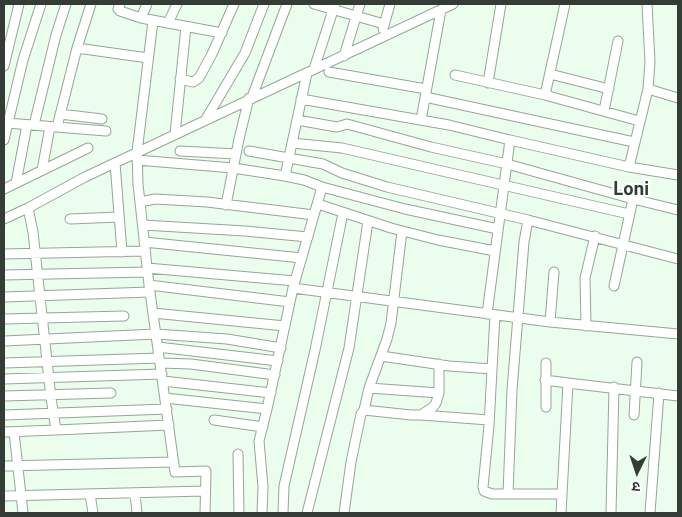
<!DOCTYPE html>
<html>
<head>
<meta charset="utf-8">
<style>
	body { margin:0 }
	#map { position:relative; width:682px; height:517px; overflow:hidden; background:#ebfeed; font-family:"Public Sans","Noto Sans Devanagari",sans-serif }
	canvas { display:block }
	.frame { position:absolute; inset:0; border:5px solid #353c36; pointer-events:none }
	.north { position:absolute; left:612px; top:447px; width:50px; height:50px; -webkit-text-stroke:4px #fff; paint-order:stroke; rotate:184deg; font-size:14px; font-weight:700; line-height:20px; text-align:center; color:#353c36 }
	.north::after { content:''; display:block; margin:auto; width:18px; height:22px; background:#353c36; clip-path:polygon(50% 0,100% 100%,50% 72%,0 100%) }
</style>
</head>
<body>
<div id="map">
<canvas width="682" height="517"></canvas>
<div class="frame"></div>
<div class="north">उ</div>
</div>
<script>
const context = document.querySelector('canvas').getContext('2d');
context.lineJoin = 'round';
const shape = rows => new Path2D(rows.map(r => 'M' + r).join(''));
function strokePath(path, color, width, dash) { context.strokeStyle = color; context.lineWidth = width; context.lineCap = dash ? 'butt' : 'round'; context.setLineDash(dash || []); context.stroke(path); }
function label(font, color, halo, rows, align = 'center') {
  context.font = font + ' "Public Sans",sans-serif'; context.lineWidth = 4.5; context.setLineDash([]); context.textBaseline = 'middle'; context.strokeStyle = halo; context.fillStyle = color; for (const [text, x, y, turn = 0] of rows) {
    context.save(); context.translate(x, y); context.rotate((+turn || 0) * Math.PI / 180); context.textAlign = isNaN(turn) ? turn : align; if (halo) context.strokeText(text, 0, 0); context.fillText(text, 0, 0); context.restore();
  }
}
const minor = shape([
	[120,4,118,9,120,11,141,18,222,33],
	[314,4,384,24],
	[141,18,147,4],
	[153,21,137,152,138,184,149,285,175,472,206,471,205,513],
	[168,23,177,4],
	[383,29,390,4],
	[77,48,148,58],
	[344,56,360,4],
	[4,66,19,4],
	[314,69,335,4],
	[329,72,426,89],
	[550,74,609,89],
	[455,75,545,95,639,121],
	[180,79,193,82,199,78,212,54,234,4],
	[488,83,501,4],
	[648,89,678,98],
	[545,95,565,4],
	[252,97,287,4],
	[425,97,634,142],
	[301,99,449,125,510,140,487,314],
	[604,111,618,41],
	[60,114,102,119],
	[206,119,245,53,264,4],
	[297,120,337,127,347,124,431,147,507,164,633,199,678,210],
	[421,120,441,10],
	[7,123,106,131],
	[34,125,56,35,66,4],
	[57,127,77,48,91,4],
	[175,134,186,27],
	[4,140,23,60,41,4],
	[510,140,629,167,678,175],
	[292,143,342,148,629,214],
	[180,151,236,154],
	[249,151,323,164,342,173,387,187,528,220,678,259],
	[137,160,233,168,285,176],
	[115,163,122,252],
	[629,167,648,89,650,62,647,4],
	[42,170,50,127],
	[16,183,27,125],
	[322,187,405,209,498,229],
	[4,189,88,148],
	[140,202,155,199,207,202,314,215],
	[318,204,391,228,438,240,495,251],
	[226,205,239,139,249,98],
	[4,219,28,208,85,177,453,4],
	[70,219,119,217],
	[143,225,245,231,308,237],
	[144,242,302,258],
	[4,254,145,251],
	[147,268,295,281],
	[4,275,147,272],
	[149,285,290,302],
	[614,286,633,199],
	[293,288,322,187,304,180,285,176,307,73],
	[4,297,150,292],
	[153,313,285,326],
	[495,315,489,425,483,487,484,491,492,494,562,494],
	[4,319,124,316],
	[550,322,554,272],
	[586,326,585,278,595,236],
	[4,341,156,334,227,339,281,348],
	[158,347,278,361],
	[381,356,449,366,492,369],
	[4,363,159,358],
	[160,363,191,364,275,375],
	[4,379,162,374],
	[545,380,568,383,561,513],
	[163,381,271,393],
	[568,383,678,396],
	[369,388,439,393],
	[4,396,111,393],
	[165,398,267,409],
	[546,407,546,363],
	[364,410,411,415,421,415,433,407,436,403,439,393,439,364],
	[4,415,167,409],
	[421,415,489,420],
	[634,415,637,362],
	[214,420,263,427],
	[56,430,169,425],
	[4,432,56,430,51,398,33,232,28,208],
	[14,432,23,513],
	[238,454,239,513],
	[4,466,174,462],
	[135,493,137,513],
	[90,494,93,513],
	[508,494,512,390,524,242,528,220],
	[4,496,205,491],
	[262,513,263,487,259,441,267,409,293,288,550,322,678,334],
	[283,513,284,486,315,350,343,213],
	[307,513,349,348,368,221],
	[344,513,351,462,361,414,364,410,369,388,387,339,391,323,402,231],
	[611,513,614,387],
	[650,513,659,393]
]);
strokePath(minor, '#95a697', 11);
strokePath(minor, '#fff', 9);
label('bold 18px', '#2f3e31', '#fff', [
	["Loni",631,189]
]);
</script>
</body>
</html>
